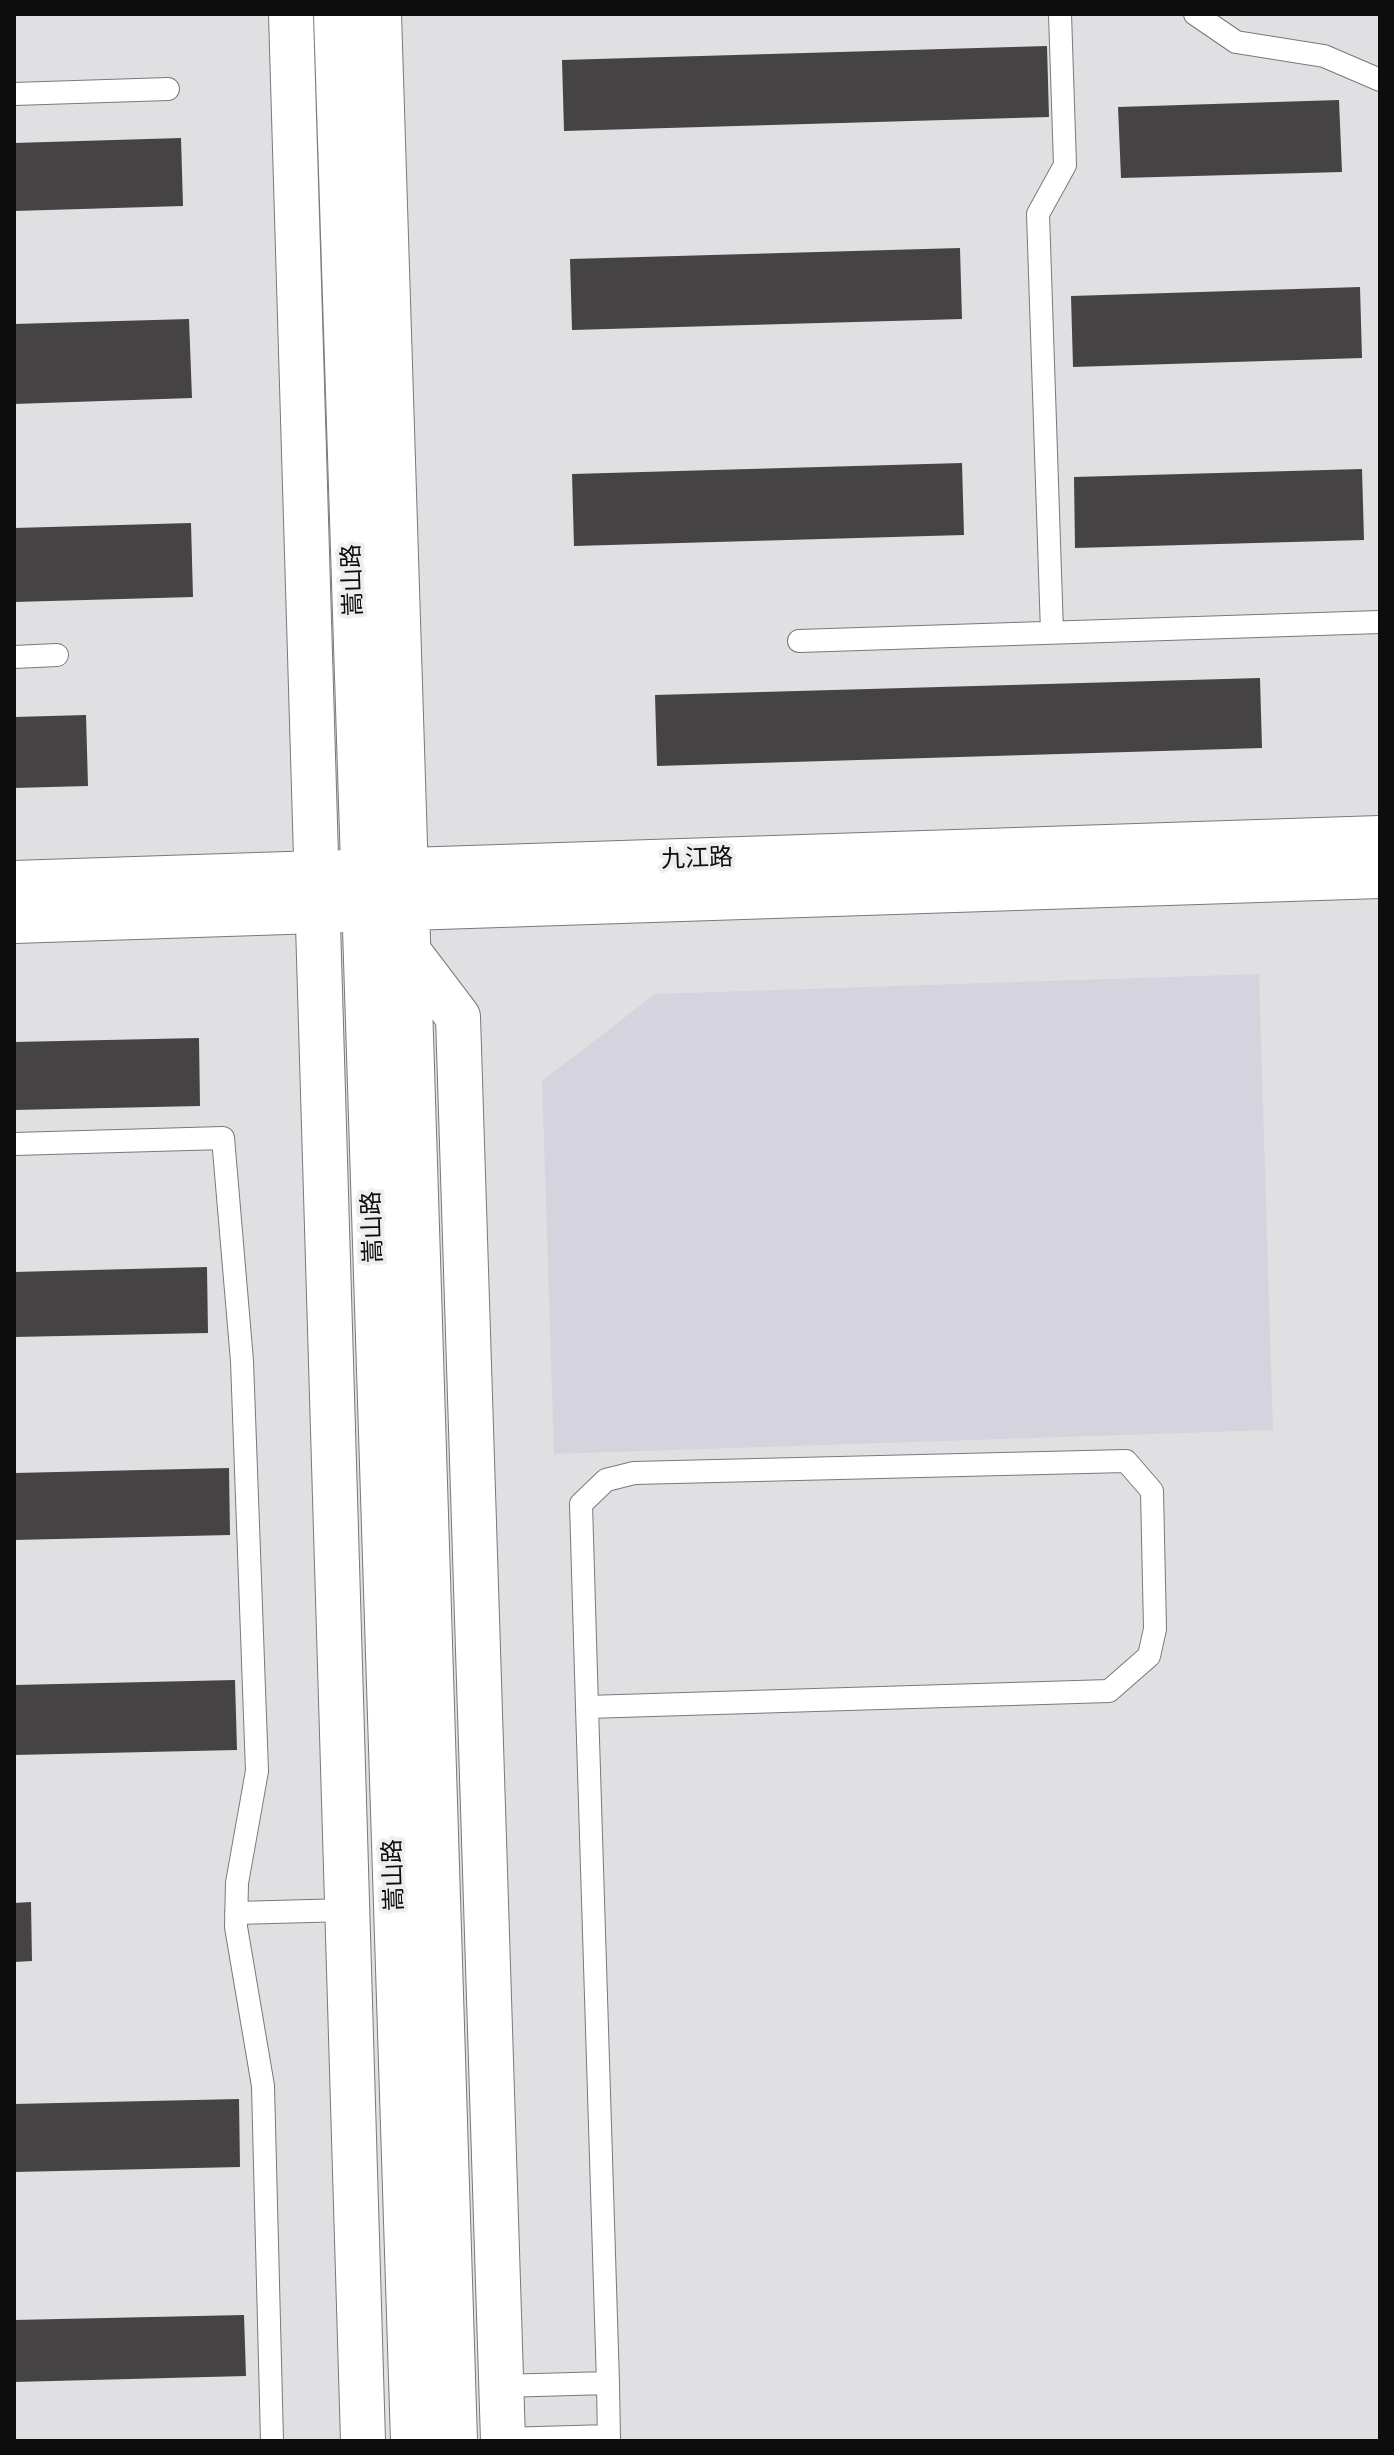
<!DOCTYPE html>
<html>
<head>
<meta charset="utf-8">
<style>
	body { margin:0 }
	#map { position:relative; width:1394px; height:2455px; overflow:hidden; background:#e0e0e3; font-family:"Sofia Sans Condensed",sans-serif }
	canvas { display:block }
	.frame { position:absolute; inset:0; border:16px solid #0d0d0e; pointer-events:none }
</style>
</head>
<body>
<div id="map">
<canvas width="1394" height="2455"></canvas>
<div class="frame"></div>
</div>
<script>
const context = document.querySelector('canvas').getContext('2d');
context.lineJoin = 'round';
function fill(path, color) { context.fillStyle = color; context.fill(path, 'evenodd'); }
const shape = rows => new Path2D(rows.map(r => 'M' + r).join(''));
function strokePath(path, color, width, dash) { context.strokeStyle = color; context.lineWidth = width; context.lineCap = dash ? 'butt' : 'round'; context.setLineDash(dash || []); context.stroke(path); }
function label(font, color, halo, rows, align = 'center') {
  context.font = font + ' "Sofia Sans Condensed","Noto Sans SC",sans-serif'; context.lineWidth = 8; context.setLineDash([]); context.textBaseline = 'middle'; context.strokeStyle = halo; context.fillStyle = color; for (const [text, x, y, turn = 0] of rows) {
    context.save(); context.translate(x, y); context.rotate((+turn || 0) * Math.PI / 180); context.textAlign = isNaN(turn) ? turn : align; if (halo) context.strokeText(text, 0, 0); context.fillText(text, 0, 0); context.restore();
  }
}
fill(shape([
	[1259,974,1273,1430,554,1454,542,1081,655,994]
]), '#d5d3dd');
fill(shape([
	[1047,46,1049,117,564,131,562,60],
	[1339,100,1342,172,1121,178,1118,107],
	[181,138,183,206,14,211,14,143],
	[960,248,962,319,572,330,570,259],
	[1360,287,1362,358,1073,367,1071,296],
	[189,319,192,398,14,404,14,324],
	[962,463,964,535,574,546,572,474],
	[1362,469,1364,540,1075,548,1074,477],
	[191,523,193,597,14,602,14,528],
	[1260,678,1262,748,657,766,655,695],
	[86,715,88,786,14,788,14,717],
	[199,1038,200,1106,14,1110,14,1042],
	[207,1267,208,1333,14,1337,14,1272],
	[229,1468,230,1535,14,1540,14,1473],
	[235,1680,237,1750,14,1755,14,1685],
	[31,1902,32,1961,14,1962,14,1903],
	[239,2099,240,2167,14,2172,14,2104],
	[244,2315,246,2376,14,2382,14,2320]
]), '#464345');
const lane = shape([
	[1195,14,1236,42,1324,56,1380,80],
	[14,94,168,89],
	[1052,632,1038,214,1065,165,1060,14],
	[799,641,1380,622],
	[14,657,57,655],
	[14,1144,223,1138,242,1361,257,1771,237,1883,236,1927,263,2086,272,2441],
	[587,1707,1109,1691,1149,1656,1155,1629,1152,1491,1126,1461,634,1473,606,1480,581,1504,587,1707,608,2383,609,2441],
	[236,1913,347,1910],
	[501,2386,608,2383],
	[503,2439,609,2436]
]);
const street = shape([
	[291,14,363,2441],
	[408,951,458,1017,503,2441]
]);
const secondary = shape([
	[336,14,413,2441],
	[379,14,455,2441],
	[14,883,1380,838],
	[14,921,1380,876]
]);
strokePath(lane, '#79797c', 24);
strokePath(street, '#79797c', 46);
strokePath(secondary, '#79797c', 46);
strokePath(lane, '#fff', 22);
strokePath(street, '#fff', 44);
strokePath(secondary, '#fff', 44);
label('24px', '#0d0d0e', '#eeedf0', [
	["嵩山路",354,580,-92],
	["九江路",697,860,-2],
	["嵩山路",374,1227,-92],
	["嵩山路",395,1875,-92]
]);
</script>
</body>
</html>
